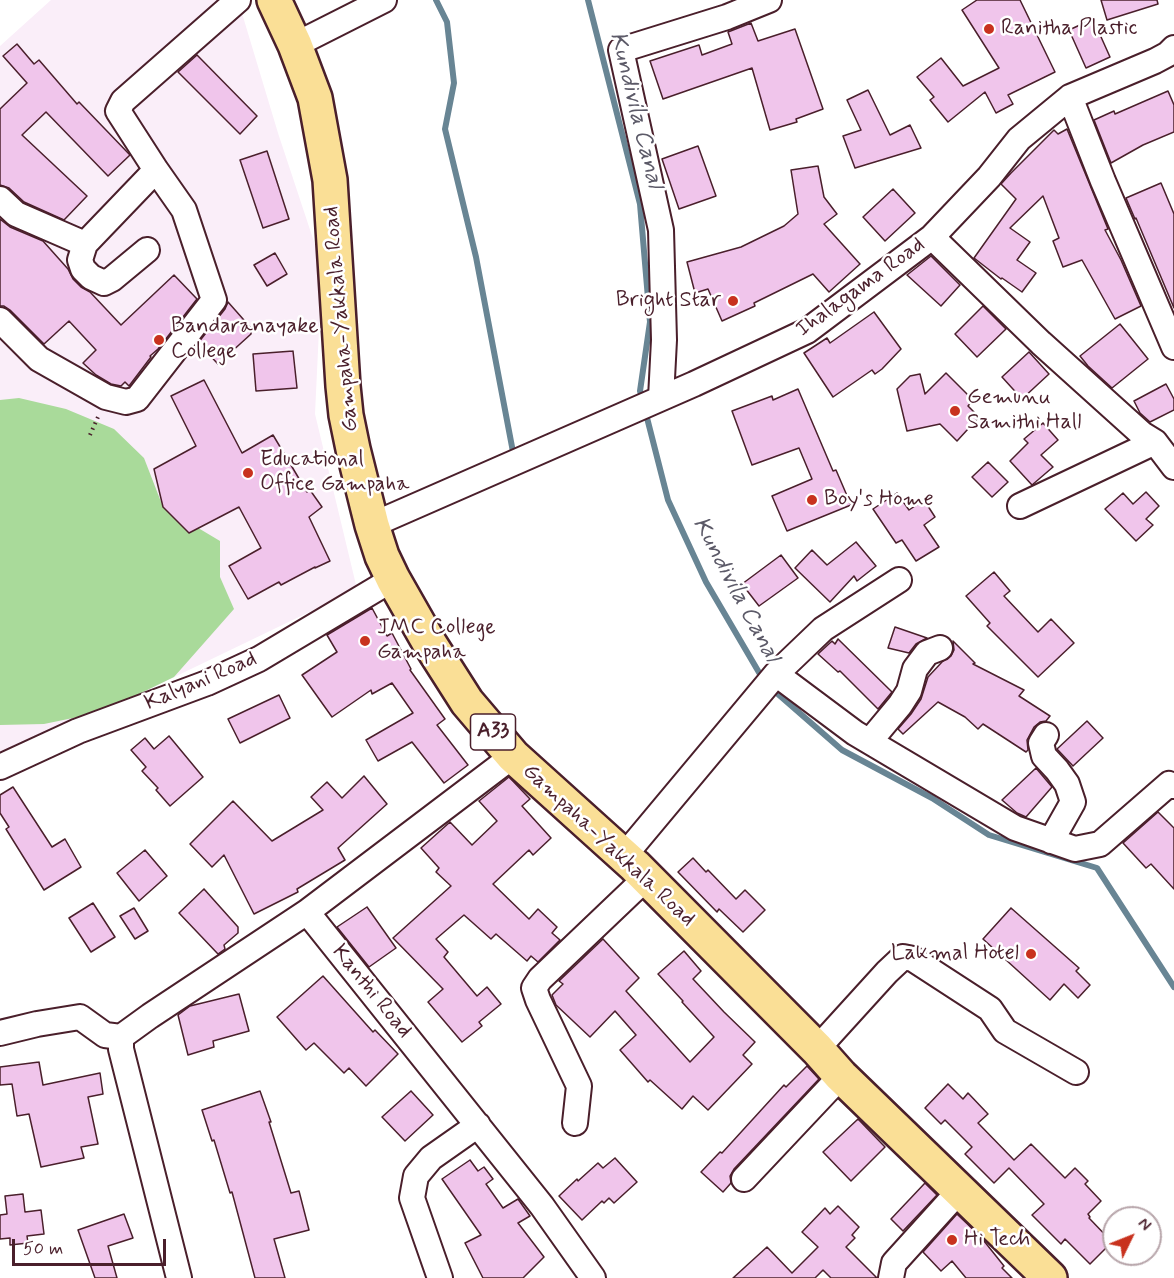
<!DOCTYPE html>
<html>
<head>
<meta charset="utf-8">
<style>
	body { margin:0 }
	#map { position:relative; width:1174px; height:1278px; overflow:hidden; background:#fff; font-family:Mynerve,sans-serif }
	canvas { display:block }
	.north { position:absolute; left:1102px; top:1206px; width:60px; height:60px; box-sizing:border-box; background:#fff; border:2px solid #b7a5aa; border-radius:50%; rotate:47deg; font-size:16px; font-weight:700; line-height:24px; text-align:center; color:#4a1f2b }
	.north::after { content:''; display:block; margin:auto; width:21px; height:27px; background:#c8321e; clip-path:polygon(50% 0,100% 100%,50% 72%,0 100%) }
	.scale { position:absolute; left:12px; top:1239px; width:154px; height:27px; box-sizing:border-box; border:3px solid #4a1f2b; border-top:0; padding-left:8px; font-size:18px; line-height:21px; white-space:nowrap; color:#4a1f2b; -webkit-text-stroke:4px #fff; paint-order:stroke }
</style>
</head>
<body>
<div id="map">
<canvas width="1174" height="1278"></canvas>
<div class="north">N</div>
<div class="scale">50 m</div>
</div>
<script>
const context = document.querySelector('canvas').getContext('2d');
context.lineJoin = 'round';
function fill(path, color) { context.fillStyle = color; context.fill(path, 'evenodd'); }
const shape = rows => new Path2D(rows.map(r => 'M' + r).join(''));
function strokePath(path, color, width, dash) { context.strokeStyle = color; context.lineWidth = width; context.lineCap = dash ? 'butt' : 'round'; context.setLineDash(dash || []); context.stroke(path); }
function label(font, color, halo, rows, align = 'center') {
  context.font = font + ' Mynerve,sans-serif'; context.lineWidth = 5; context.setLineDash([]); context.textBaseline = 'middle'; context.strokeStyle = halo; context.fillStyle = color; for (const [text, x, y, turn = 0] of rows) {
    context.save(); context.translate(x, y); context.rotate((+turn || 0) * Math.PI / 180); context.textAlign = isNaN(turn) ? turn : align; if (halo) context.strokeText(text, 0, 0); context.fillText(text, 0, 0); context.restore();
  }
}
fill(shape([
	[51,0,238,0,278,133,322,266,315,414,357,589,0,761,0,46]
]), '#faeef9');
fill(shape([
	[19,398,66,409,114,429,144,458,163,507,220,541,220,577,234,609,174,677,102,712,44,724,0,725,0,400]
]), '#a9da9a');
strokePath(shape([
	[436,0,447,22,454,83,445,129,476,257,513,452],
	[588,0,640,204,650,322,640,391,643,400],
	[645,410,668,500,706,582,764,681],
	[771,688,842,750,932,798,989,835,1097,868,1174,987]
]), '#688594', 6);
const building = shape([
	[977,0,1020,0,1055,72,1008,95,1013,104,996,113,985,92,948,122,930,100,934,97,917,77,941,58,963,86,999,68,962,10,977,0],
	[1101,0,1157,0,1158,4,1107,20,1101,0],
	[1093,19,1110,57,1086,68,1069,30,1093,19],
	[751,23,758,41,795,29,823,109,796,119,797,122,770,130,752,68,663,99,650,61,699,45,702,55,732,44,728,32,751,23],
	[17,44,34,64,39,60,77,104,79,102,130,155,108,176,46,112,22,135,87,196,64,220,24,202,9,188,0,185,0,109,27,83,3,56,17,44],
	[197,55,257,116,240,134,178,72,197,55],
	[868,90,890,135,910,125,921,148,855,168,843,136,861,130,847,100,868,90],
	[1168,91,1174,105,1174,132,1143,145,1111,163,1094,120,1114,111,1115,114,1168,91],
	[1067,129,1108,229,1105,230,1121,260,1141,306,1115,319,1082,260,1063,267,1053,241,1059,238,1043,196,1010,228,1030,242,1017,260,1036,273,1022,292,1002,278,1001,279,974,258,1016,199,1001,184,1011,173,1054,130,1058,134,1067,129],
	[698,146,716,196,679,209,662,159,698,146],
	[267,151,289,219,263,228,240,160,267,151],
	[818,166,824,197,837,214,824,224,860,264,829,292,813,274,754,303,755,306,722,321,708,289,695,293,687,262,741,247,784,226,798,214,791,170,818,166],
	[1161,183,1174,214,1174,308,1136,218,1135,219,1126,198,1161,183],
	[893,189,915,213,885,241,863,217,893,189],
	[0,219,10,227,43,241,68,269,73,279,81,287,90,292,121,325,174,275,197,299,158,349,150,356,151,357,129,386,125,382,121,386,111,384,96,375,83,363,96,350,69,321,44,344,10,310,4,306,0,306,0,219],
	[275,253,287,274,267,286,254,265,275,253],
	[931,256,960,285,941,306,907,275,931,256],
	[228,302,251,328,251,334,218,364,198,343,225,309,228,302],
	[983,306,1006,329,977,357,955,334,983,306],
	[874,312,901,349,882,369,875,374,872,370,833,397,804,353,827,338,830,343,874,312],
	[1120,324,1148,359,1112,388,1088,366,1080,356,1120,324],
	[293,351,297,388,256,391,253,354,293,351],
	[1029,352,1049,374,1022,399,1002,377,1029,352],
	[946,373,973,400,968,406,979,417,957,441,940,424,907,431,897,389,910,376,920,374,925,394,946,373],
	[204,380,242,453,273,435,307,492,310,490,322,507,309,517,330,561,315,568,315,567,281,585,279,582,248,599,229,566,261,548,239,507,189,533,163,507,154,469,196,446,171,396,204,380],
	[1166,384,1174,399,1174,410,1150,422,1140,413,1134,401,1166,384],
	[798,389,833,471,836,470,851,505,787,531,772,496,812,479,799,448,752,465,732,411,772,396,773,400,798,389],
	[1043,423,1058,440,1041,455,1053,467,1032,485,1010,461,1028,443,1024,439,1043,423],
	[988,462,1008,482,992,497,972,477,988,462],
	[1146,492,1159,506,1146,519,1153,525,1136,541,1105,509,1123,493,1133,504,1146,492],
	[897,493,909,510,924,500,935,517,924,525,939,547,916,561,902,540,896,543,873,509,897,493],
	[856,542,876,566,857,581,854,576,830,602,795,568,812,550,827,565,856,542],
	[781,555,798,578,759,606,742,584,781,555],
	[994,572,1010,591,1004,596,1038,632,1051,619,1074,643,1038,677,987,626,990,623,966,596,994,572],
	[372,608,387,636,392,633,411,669,410,670,445,719,437,725,468,765,444,783,412,742,378,761,366,740,413,713,392,683,372,694,371,690,332,717,302,675,337,652,327,635,372,608],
	[895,627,927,638,916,644,909,653,888,648,895,627],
	[838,639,892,692,878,709,840,671,838,672,818,654,832,641,835,644,838,639],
	[953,641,975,663,973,664,1024,690,1019,696,1050,716,1046,721,1040,722,1034,727,1027,740,1028,750,1026,752,983,724,978,729,965,717,938,702,903,734,898,729,911,714,921,699,928,677,942,662,951,656,954,650,953,641],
	[279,695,290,718,240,743,228,719,279,695],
	[1087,721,1103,738,1073,766,1057,749,1087,721],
	[169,736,203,777,170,806,156,790,158,788,142,771,146,767,131,750,145,738,154,749,169,736],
	[1036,768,1052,787,1026,817,1017,813,1002,800,1036,768],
	[364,776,387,804,338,848,345,860,297,889,298,892,254,914,224,855,212,867,190,844,233,801,272,841,323,810,311,797,327,782,342,798,364,776],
	[509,777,530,799,522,806,551,838,533,855,529,850,493,884,529,919,538,909,557,927,552,933,560,940,538,962,531,956,527,961,496,934,491,939,464,915,436,939,448,952,444,957,477,996,487,987,501,1004,479,1022,482,1026,462,1042,428,1002,443,989,393,938,451,886,436,872,439,868,421,848,450,822,472,845,497,821,479,801,509,777],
	[13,787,52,847,65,839,81,867,44,890,6,829,9,827,0,813,0,795,13,787],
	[1158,812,1174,828,1174,889,1151,864,1146,868,1123,843,1158,812],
	[145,850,167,876,139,901,117,873,145,850],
	[693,858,706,872,708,870,736,899,745,890,765,910,743,932,719,909,717,912,678,872,693,858],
	[204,889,238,927,238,933,224,945,225,949,218,954,179,913,204,889],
	[93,903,115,937,91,952,69,918,93,903],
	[367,907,396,948,369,967,337,927,367,907],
	[134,908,148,931,135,939,120,916,134,908],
	[1011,908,1079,968,1076,971,1090,985,1078,998,1064,984,1050,1000,983,939,1011,908],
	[603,939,639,978,626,991,690,1062,714,1037,682,1002,683,1001,658,974,684,951,701,971,693,979,724,1012,755,1042,743,1055,752,1064,708,1110,693,1096,682,1109,650,1080,648,1082,620,1050,636,1035,615,1011,590,1037,556,1005,552,995,563,984,559,981,603,939],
	[323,976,373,1032,375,1030,398,1054,366,1086,349,1068,344,1073,314,1043,306,1050,277,1017,323,976],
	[239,994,249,1031,213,1041,214,1047,188,1055,178,1015,190,1006,239,994],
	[39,1062,43,1085,100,1073,103,1094,88,1097,98,1144,81,1147,84,1158,41,1167,29,1114,17,1116,12,1084,0,1085,0,1067,39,1062],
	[807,1066,819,1079,734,1169,730,1176,731,1183,723,1192,701,1172,720,1152,722,1153,784,1085,786,1087,807,1066],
	[948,1084,963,1099,968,1093,988,1114,978,1123,1014,1160,1031,1144,1065,1178,1075,1168,1088,1181,1085,1184,1101,1201,1088,1214,1090,1217,1089,1218,1112,1242,1090,1264,1065,1239,1061,1244,1032,1215,1044,1204,1009,1168,994,1183,965,1154,972,1147,945,1120,941,1124,925,1108,948,1084],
	[260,1091,271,1122,269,1122,291,1193,299,1191,309,1230,274,1239,285,1278,255,1278,232,1192,230,1193,214,1140,212,1141,202,1110,260,1091],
	[411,1091,433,1115,405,1141,382,1117,411,1091],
	[858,1119,885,1147,851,1181,823,1152,858,1119],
	[615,1158,637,1182,614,1203,609,1198,604,1203,602,1201,582,1220,559,1196,577,1179,578,1181,598,1163,603,1168,615,1158],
	[470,1160,478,1171,484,1167,493,1179,486,1184,503,1208,518,1199,530,1216,518,1223,544,1257,523,1278,483,1278,465,1243,481,1235,442,1179,470,1160],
	[925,1183,937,1195,903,1231,891,1219,925,1183],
	[23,1194,25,1212,41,1210,44,1234,27,1236,28,1243,10,1245,10,1238,0,1239,0,1215,7,1214,5,1196,23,1194],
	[838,1206,859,1227,852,1235,855,1238,846,1247,877,1278,831,1278,823,1270,815,1278,733,1278,767,1247,792,1273,818,1247,802,1232,825,1208,830,1214,838,1206],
	[124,1214,133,1238,108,1246,117,1278,95,1278,78,1230,124,1214],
	[957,1214,980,1236,1004,1266,1002,1268,1012,1278,966,1278,952,1261,941,1271,923,1252,957,1214]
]);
fill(building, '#f0c5eb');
strokePath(building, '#4a1f2b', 1.5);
const minor = shape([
	[295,45,384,0],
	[1070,97,1103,181,1174,347],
	[0,199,16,214,85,244,156,170,118,111,123,101,238,0],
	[932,237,1041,343,1142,434,1155,442,1174,467],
	[85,244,80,260,83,269,91,277,104,283,112,279,147,250],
	[0,320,39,359,106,397,126,402,137,399,214,300,184,210,156,170],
	[661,398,664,340,661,230,621,50,727,17,769,0],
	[1020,506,1155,442],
	[372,525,694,384,807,331,932,237,989,177,1019,139,1070,97,1155,61,1168,54,1174,48],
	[776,674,855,733,1015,828,1075,849,1100,844,1169,784,1174,786],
	[1046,735,1041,743,1044,756,1057,770,1067,784,1073,802,1051,841],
	[870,741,900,705,909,691,915,669,927,653,940,648],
	[513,756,307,912,542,1206,593,1278],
	[0,767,78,731,207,683,259,659,393,579],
	[624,856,776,674,823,629,899,580],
	[0,1033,37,1024,80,1017,105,1035,121,1037],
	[817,1049,887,972,903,957,913,959,990,1009,1005,1031,1076,1072],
	[575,1123,579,1086,538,1000,534,988,540,979,646,878],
	[744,1179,841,1076],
	[179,1278,121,1049,121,1037,150,1016,307,912],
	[440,1278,412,1198,416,1176,431,1158,478,1125],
	[891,1278,894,1263,960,1190]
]);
const highway = shape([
	[274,0,295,45,315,98,330,180,343,386,346,415,353,449,372,525,382,556,393,579,430,644,467,702,513,756,635,866,817,1049,841,1076,1050,1278]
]);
strokePath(minor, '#4a1f2b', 28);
strokePath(highway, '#4a1f2b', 38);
strokePath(shape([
	[90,435,98,417]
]), '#4a1f2b', 4, [1.5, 4.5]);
strokePath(minor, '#fff', 24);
strokePath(highway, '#fadf96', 33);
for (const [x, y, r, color] of [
	[989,29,6,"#c8321e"],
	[733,301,6,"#c8321e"],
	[159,340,6,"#c8321e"],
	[955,411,6,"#c8321e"],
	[248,473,6,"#c8321e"],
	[812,500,6,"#c8321e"],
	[365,641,6,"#c8321e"],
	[1031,954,6,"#c8321e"],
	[952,1240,6,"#c8321e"]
]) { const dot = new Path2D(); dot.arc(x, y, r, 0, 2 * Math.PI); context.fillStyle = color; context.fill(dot); strokePath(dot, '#fff', 2); }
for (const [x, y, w] of [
	[493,732,45]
]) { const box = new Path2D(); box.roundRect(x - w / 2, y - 18, w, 36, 4.5); context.fillStyle = '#fff'; context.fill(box); strokePath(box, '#4a1f2b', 1.5); }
label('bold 21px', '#4a1f2b', null, [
	["A33",493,732]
]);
label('22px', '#4a1f2b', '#fff', [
	["Ranitha Plastic",1001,29],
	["Bright Star",721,301,"right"],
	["Bandaranayake",171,327],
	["College",171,352],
	["Gemunu",967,398],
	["Samithi Hall",967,423],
	["Educational",260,460],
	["Office Gampaha",260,485],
	["Boy's Home",824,500],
	["JMC College",377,628],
	["Gampaha",377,653],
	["Lakmal Hotel",1019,954,"right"],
	["Hi Tech",964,1240]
], 'left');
label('22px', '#4a1f2b', '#fff', [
	["Ihalagama Road",861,288,-36],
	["Gampaha-Yakkala Road",342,319,-95],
	["Kalyani Road",201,682,-23],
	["Gampaha-Yakkala Road",608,846,43],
	["Kanthi Road",371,992,51]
]);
label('italic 24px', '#5c5a68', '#fff', [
	["Kundivila Canal",635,110,76],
	["Kundivila Canal",735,590,62]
]);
</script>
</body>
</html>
